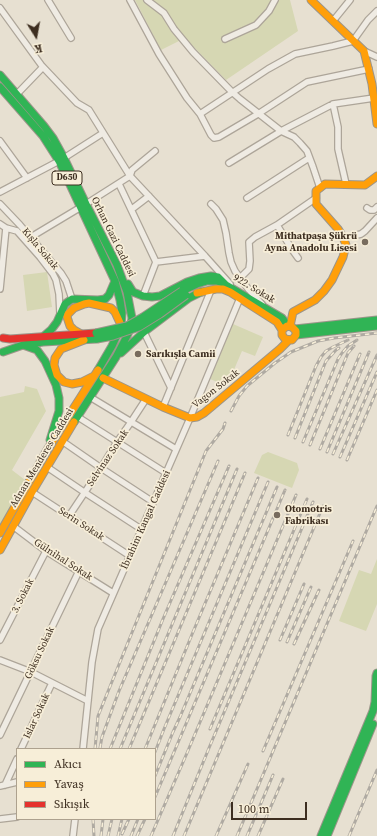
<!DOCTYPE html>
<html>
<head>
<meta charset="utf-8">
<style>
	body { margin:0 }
	#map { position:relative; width:377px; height:836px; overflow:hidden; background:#e7e0d1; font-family:"Source Serif 4",serif }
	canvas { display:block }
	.legend { position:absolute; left:16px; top:748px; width:140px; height:72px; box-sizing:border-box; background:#f7eed8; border:1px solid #ada18e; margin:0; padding:5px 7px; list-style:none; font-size:12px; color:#3d2e20 }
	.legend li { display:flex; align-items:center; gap:8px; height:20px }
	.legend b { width:20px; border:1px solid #ada18e }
	.north { position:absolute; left:16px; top:16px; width:40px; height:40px; -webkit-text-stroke:3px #f7eed8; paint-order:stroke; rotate:169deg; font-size:11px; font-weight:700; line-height:16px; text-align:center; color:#3d2e20 }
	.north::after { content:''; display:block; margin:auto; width:14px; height:18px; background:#3d2e20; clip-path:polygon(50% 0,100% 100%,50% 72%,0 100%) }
	.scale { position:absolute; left:231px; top:802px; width:76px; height:18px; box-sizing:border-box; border:2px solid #3d2e20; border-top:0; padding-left:5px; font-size:12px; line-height:14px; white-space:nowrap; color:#3d2e20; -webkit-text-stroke:3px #f7eed8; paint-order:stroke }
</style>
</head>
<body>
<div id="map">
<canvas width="377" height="836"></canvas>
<ul class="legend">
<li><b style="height:5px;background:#30b455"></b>Akıcı</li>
<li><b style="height:5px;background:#ff9f0a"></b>Yavaş</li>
<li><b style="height:5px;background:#e5322d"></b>Sıkışık</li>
</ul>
<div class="north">K</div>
<div class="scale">100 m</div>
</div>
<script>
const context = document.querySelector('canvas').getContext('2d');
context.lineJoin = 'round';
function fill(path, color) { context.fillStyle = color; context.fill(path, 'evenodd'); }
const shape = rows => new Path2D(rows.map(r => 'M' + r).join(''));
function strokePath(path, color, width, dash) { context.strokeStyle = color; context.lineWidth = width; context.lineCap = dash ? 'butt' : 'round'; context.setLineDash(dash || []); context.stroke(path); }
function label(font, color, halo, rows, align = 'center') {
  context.font = font + ' "Source Serif 4",serif'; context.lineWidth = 3.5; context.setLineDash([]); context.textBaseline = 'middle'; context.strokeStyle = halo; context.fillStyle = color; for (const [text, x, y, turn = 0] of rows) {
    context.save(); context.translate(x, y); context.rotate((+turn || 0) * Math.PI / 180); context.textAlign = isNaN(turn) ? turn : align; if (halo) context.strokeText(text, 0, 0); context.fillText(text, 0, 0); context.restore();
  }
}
fill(shape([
	[135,0,290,0,298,31,226,80,185,38,161,50],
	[47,272,52,307,27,311,23,275],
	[233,324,263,337,255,356,242,351,227,386,210,379],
	[25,386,37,389,46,411,12,470,25,480,0,526,0,397,24,392],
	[268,452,297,463,299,470,292,488,254,473,262,455],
	[377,559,377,604,366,631,339,621,359,570,371,574]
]), '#d6d7b3');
const street = shape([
	[48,0,71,38],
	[130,0,159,54,187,98,200,114,211,135,214,138,219,137,258,114,307,82,369,69],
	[147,0,164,13,174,29,193,52,232,92,240,99,281,131,294,137,300,143,307,151,313,167,320,188],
	[0,8,42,66,77,103,89,110,130,176,205,256,230,284],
	[333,21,350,0],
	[225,39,256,25,269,11,275,0],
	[364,51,377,57],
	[17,94,43,67],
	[333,104,338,127,338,149,346,184],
	[200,114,268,69,295,54,333,46,353,41,368,20,377,11],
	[0,141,27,178],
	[64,158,103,133],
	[229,163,283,130,333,104,374,98],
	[119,184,156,262],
	[0,192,59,161],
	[247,198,309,158],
	[0,204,20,225,61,273,66,281,72,299],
	[86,204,130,176,132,170,155,151],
	[211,204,216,209,223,220,226,233,229,253,231,262,235,271,249,290,262,304],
	[367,208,370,210,374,210,377,207],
	[132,209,149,196],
	[0,224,6,228,17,231,40,257,53,274,56,280,59,294,60,314],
	[277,225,293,251,298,258],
	[353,236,361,234,365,231,377,218],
	[31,237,81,207],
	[240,278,249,269,250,261,249,242,255,237,277,225,316,198],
	[0,289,6,228],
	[143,296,156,262,205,256],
	[144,332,171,388],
	[90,397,176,449],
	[163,407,211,290],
	[78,417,166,473],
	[62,441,101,468,153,502],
	[47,467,84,492,141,529],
	[32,492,130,556],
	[69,516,101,468,117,442,131,422,146,399],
	[13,526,46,551,113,593],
	[0,640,46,551],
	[0,660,31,672,88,701],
	[0,735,79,571],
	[21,749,52,683],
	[83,749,92,662,98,629,190,418,240,298],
	[5,785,17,759],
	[0,786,17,782],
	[0,819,17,817],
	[73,836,75,819]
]);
const fast = shape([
	[0,75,44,126,53,138,64,158,86,204,117,265,127,292,132,318,131,325,128,334,116,357,74,422],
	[0,87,43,136,59,161,115,281,120,300,122,313,121,326,112,346,98,370],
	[128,284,133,292,143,296,152,297,160,296,187,282,199,278,211,276,218,277,225,284],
	[182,291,197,284,207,281,217,281,221,282,282,318,288,326],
	[295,329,377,320],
	[296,335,377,326],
	[44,336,51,330,57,322,65,304,72,299,98,300,105,299,109,295,115,281],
	[23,345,37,350,45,361,56,385,59,398,59,411,50,440],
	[3,352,23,345,43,342,97,339],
	[121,353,144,332,189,298,201,292],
	[321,836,373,711,375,702,376,676,377,673],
	[327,836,373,724]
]);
const slow = shape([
	[311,0,364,51,372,84,377,124],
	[197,293,216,289,223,289,230,292,277,322,282,330,282,335,285,339,292,340,296,335,296,331,292,327,287,326,282,330],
	[290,326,293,312,315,300,324,291,332,280,343,257,346,245,343,237,338,229,316,204,316,191,325,184,365,185,377,176],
	[81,334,74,330,70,326,67,317,68,314,74,308,84,304,89,303,111,308,115,312,121,325],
	[84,340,61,349,55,358,54,365,57,375,64,382,72,384,82,382,94,376],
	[103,378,163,407,190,418,197,417,204,413,280,349,289,340],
	[0,533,47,450,98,370],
	[0,550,32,492,74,422]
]);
const jam = shape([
	[3,338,10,339,96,333]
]);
strokePath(street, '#ada599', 8);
strokePath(fast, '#9c958a', 9);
strokePath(slow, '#9c958a', 9);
strokePath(jam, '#9c958a', 9);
strokePath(street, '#efebe3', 5.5);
strokePath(fast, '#30b455', 7);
strokePath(slow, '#ff9f0a', 7);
strokePath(jam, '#e5322d', 7);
const rail = shape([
	[231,411,239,396,247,386,275,363,291,352,318,341,334,338,377,333],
	[288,435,316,366,321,357,326,351,333,347,348,340],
	[295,438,326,361,336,350,339,348],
	[303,442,338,359,342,353,348,346,357,340],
	[310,445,348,353,354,346],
	[320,449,360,354],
	[327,452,369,352],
	[333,454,377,355],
	[340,457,377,372],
	[347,460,377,390],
	[280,640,304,584],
	[287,642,311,587],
	[294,644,319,590],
	[210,729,307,499],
	[100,748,102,737,119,691,218,461],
	[95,749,98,716,206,451,223,429,225,423],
	[110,749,163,619,229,466],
	[120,749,237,469],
	[129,749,245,473],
	[145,749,193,632,258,478],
	[263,751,353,541],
	[155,752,164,729,268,482],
	[155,776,173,732,180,717,277,487],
	[155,797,285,490],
	[93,819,94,836],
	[122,834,129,819],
	[101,836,103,819],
	[108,836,112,819],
	[118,836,122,819],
	[131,836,138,819],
	[137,836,145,819],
	[151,836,187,753,296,495],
	[173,836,209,748,313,502],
	[184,836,323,506],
	[216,836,248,764],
	[237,836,377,506],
	[247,836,273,775],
	[258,836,283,779],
	[349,836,377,770]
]);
strokePath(rail, '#afaaa2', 3);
strokePath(rail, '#f7eed8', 1.5, [4.5]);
const fastBridge = shape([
	[96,333,127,326,143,317,182,291],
	[97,339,113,336,139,327,160,314,186,295]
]);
strokePath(fastBridge, '#9c958a', 9, []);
strokePath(fastBridge, '#30b455', 7);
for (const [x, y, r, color] of [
	[365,242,4,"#786c5e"],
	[138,354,4,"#786c5e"],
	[277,515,4,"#786c5e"]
]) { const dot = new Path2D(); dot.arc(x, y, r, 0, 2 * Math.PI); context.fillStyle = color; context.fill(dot); strokePath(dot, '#f7eed8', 1.5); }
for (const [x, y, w] of [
	[67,178,30]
]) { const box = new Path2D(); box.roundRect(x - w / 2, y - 7, w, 14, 3); context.fillStyle = '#f7eed8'; context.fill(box); strokePath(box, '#3d2e20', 1); }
label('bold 9px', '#3d2e20', null, [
	["D650",67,178]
]);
label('bold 10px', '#3d2e20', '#f7eed8', [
	["Mithatpaşa Şükrü",357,236,"right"],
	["Ayna Anadolu Lisesi",357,248,"right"],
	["Sarıkışla Camii",146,354],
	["Otomotris",285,509],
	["Fabrikası",285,521]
], 'left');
label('10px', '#3d2e20', '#f7eed8', [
	["Orhan Gazi Caddesi",113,237,64],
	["Kışla Sokak",40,249,50],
	["922. Sokak",254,289,31],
	["Vagon Sokak",216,389,-38],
	["Adnan Menderes Caddesi",42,458,-59],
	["Selvinaz Sokak",108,458,-56],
	["İbrahim Kangal Caddesi",146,520,-66],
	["Serin Sokak",81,524,33],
	["Gülnihal Sokak",63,560,33],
	["3. Sokak",23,596,-63],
	["Göksu Sokak",40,653,-65],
	["Islar Sokak",37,716,-65]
]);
</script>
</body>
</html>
